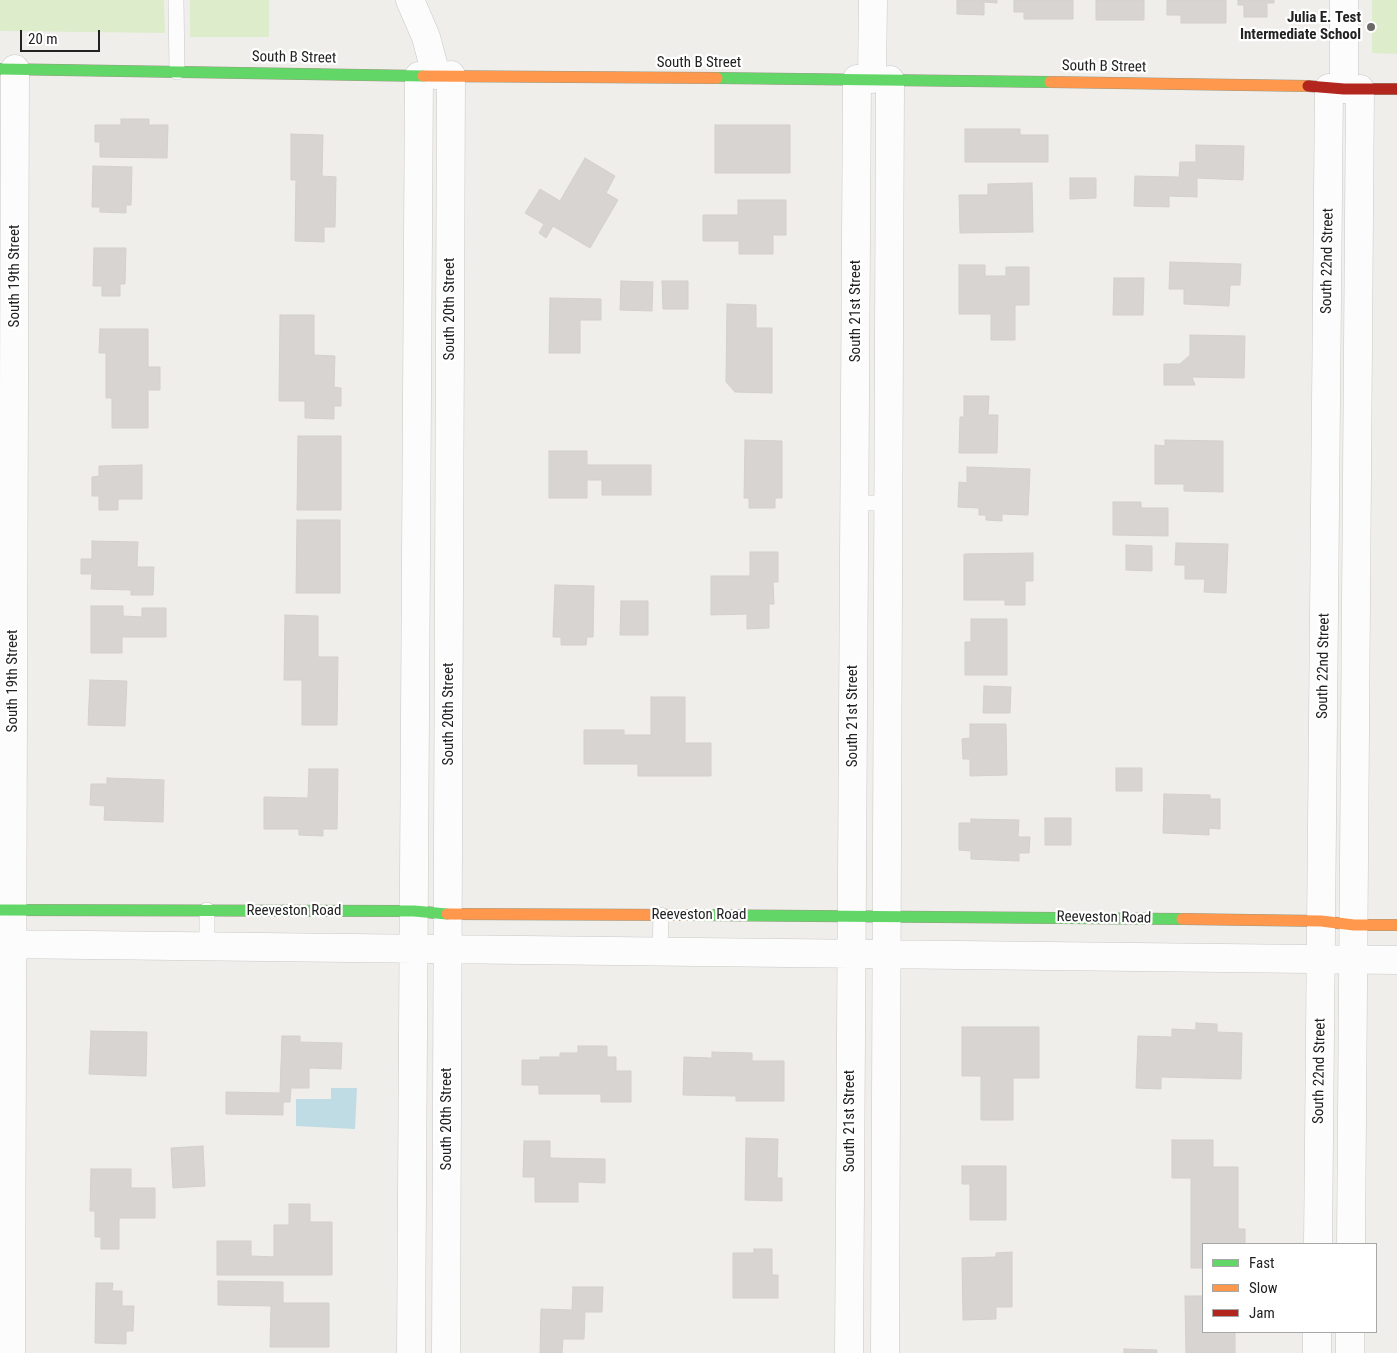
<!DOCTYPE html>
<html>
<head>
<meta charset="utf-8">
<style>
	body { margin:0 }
	#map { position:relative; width:1397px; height:1353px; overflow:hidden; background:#f0eeeb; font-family:"Roboto Condensed",sans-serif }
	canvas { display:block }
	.legend { position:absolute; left:1202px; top:1243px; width:175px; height:90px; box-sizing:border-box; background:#fff; border:1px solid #a7a7a7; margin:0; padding:6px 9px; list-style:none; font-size:15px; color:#222 }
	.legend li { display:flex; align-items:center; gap:10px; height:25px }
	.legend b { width:25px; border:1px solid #a7a7a7 }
	.scale { position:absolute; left:20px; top:30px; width:80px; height:22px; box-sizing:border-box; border:2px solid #222; border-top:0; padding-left:6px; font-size:15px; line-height:18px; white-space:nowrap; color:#222; -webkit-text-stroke:4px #fff; paint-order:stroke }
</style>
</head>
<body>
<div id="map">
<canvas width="1397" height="1353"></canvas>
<ul class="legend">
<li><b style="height:6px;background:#63d668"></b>Fast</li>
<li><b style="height:6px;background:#ff974d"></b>Slow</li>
<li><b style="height:6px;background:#b3261e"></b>Jam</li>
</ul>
<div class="scale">20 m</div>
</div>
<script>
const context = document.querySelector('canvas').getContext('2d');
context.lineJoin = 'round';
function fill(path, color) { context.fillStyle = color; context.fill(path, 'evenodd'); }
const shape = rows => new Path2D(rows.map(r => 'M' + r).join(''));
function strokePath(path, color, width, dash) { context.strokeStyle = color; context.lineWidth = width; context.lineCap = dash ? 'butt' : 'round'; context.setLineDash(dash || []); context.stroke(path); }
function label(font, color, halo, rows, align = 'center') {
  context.font = font + ' "Roboto Condensed",sans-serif'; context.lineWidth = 4.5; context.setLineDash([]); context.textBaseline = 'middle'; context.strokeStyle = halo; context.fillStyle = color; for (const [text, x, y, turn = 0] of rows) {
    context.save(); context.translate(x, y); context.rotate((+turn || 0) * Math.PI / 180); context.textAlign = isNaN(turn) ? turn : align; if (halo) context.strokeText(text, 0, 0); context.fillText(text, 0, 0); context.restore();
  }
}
fill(shape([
	[0,0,164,0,165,33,0,31],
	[190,0,269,0,269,37,190,37],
	[1372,0,1397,0,1397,54,1372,53]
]), '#ddeccb');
fill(shape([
	[331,1088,357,1088,355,1129,296,1126,296,1099,331,1099]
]), '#bfdbe3');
const building = shape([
	[957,0,997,0,997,3,984,2,984,15,957,14,957,0],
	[1014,0,1073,0,1073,19,1024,19,1024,12,1014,12,1014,0],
	[1096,0,1144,0,1144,20,1096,20,1096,0],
	[1167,0,1226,0,1226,23,1181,23,1181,15,1167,15,1167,0],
	[1238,0,1274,0,1274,3,1267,3,1267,17,1244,17,1244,5,1238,5,1238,0],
	[121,119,149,119,149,125,168,125,167,158,100,157,100,142,95,142,95,125,121,125,121,119],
	[715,125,790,125,790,173,715,173,715,125],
	[965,129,1020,129,1020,135,1048,135,1048,162,965,162,965,129],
	[291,134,323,135,322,176,336,177,335,227,324,227,324,242,295,241,296,180,291,180,291,134],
	[1196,145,1244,146,1243,180,1197,178,1197,197,1169,196,1169,207,1134,206,1135,176,1179,177,1180,162,1196,162,1196,145],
	[585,158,615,176,606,193,618,200,590,248,553,226,546,238,539,233,544,224,525,213,540,189,560,201,585,158],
	[93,166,132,167,131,205,126,205,126,213,100,212,100,207,92,207,93,166],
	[1070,178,1096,178,1096,198,1070,199,1070,178],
	[1032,183,1033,232,960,233,959,195,988,195,988,184,1032,183],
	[738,200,786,200,786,235,773,235,773,254,739,254,739,241,703,241,703,215,738,215,738,200],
	[94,248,126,248,125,284,120,284,120,296,102,296,102,286,93,286,94,248],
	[1170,262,1241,264,1240,285,1230,285,1229,306,1184,304,1184,289,1169,289,1170,262],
	[959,265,985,265,985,276,1006,276,1006,267,1029,267,1029,305,1015,305,1015,340,991,340,991,314,959,314,959,265],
	[1114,278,1144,278,1143,315,1113,315,1114,278],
	[621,281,653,282,652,311,620,310,621,281],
	[662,281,688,281,688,309,663,309,662,281],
	[550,298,601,299,601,320,580,320,580,353,549,353,550,298],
	[727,304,756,305,756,328,772,328,772,393,735,392,726,382,727,304],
	[280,315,314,315,314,355,335,356,334,387,341,388,341,406,334,406,334,419,305,418,305,401,279,401,280,315],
	[100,329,148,329,148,367,160,367,160,390,148,390,148,428,112,428,112,398,106,398,106,353,99,353,100,329],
	[1190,335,1245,336,1244,378,1192,377,1195,385,1164,385,1164,364,1180,364,1190,355,1190,335],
	[964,396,989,396,988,415,998,415,997,453,959,453,960,417,964,417,964,396],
	[298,436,341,436,341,510,297,510,298,436],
	[745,440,782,441,782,498,775,498,775,508,749,508,749,498,744,498,745,440],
	[1165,440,1223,441,1223,492,1184,491,1184,484,1155,484,1155,445,1165,446,1165,440],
	[549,451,587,451,587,465,651,465,651,495,602,495,602,480,587,480,587,498,549,498,549,451],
	[142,465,142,499,118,499,118,510,99,510,99,496,92,496,92,477,99,476,99,466,142,465],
	[967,467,1030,469,1028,515,1002,514,1002,521,986,520,986,515,979,515,979,508,958,507,959,482,967,483,967,467],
	[1113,502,1141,502,1141,508,1168,508,1168,536,1113,535,1113,502],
	[297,520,340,520,340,593,296,593,297,520],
	[92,541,138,542,137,567,154,567,153,595,131,595,131,590,91,589,92,574,81,574,81,559,92,559,92,541],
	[1176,543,1228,544,1226,593,1204,592,1205,579,1185,579,1185,565,1175,565,1176,543],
	[1126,545,1152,546,1152,571,1126,570,1126,545],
	[750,552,778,552,778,582,773,582,774,604,769,604,769,628,747,629,747,614,711,615,711,576,750,576,750,552],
	[1033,553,1033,581,1025,581,1025,605,1005,605,1005,600,964,600,964,554,1033,553],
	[555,585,594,586,593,637,587,637,586,645,561,645,561,637,553,637,555,585],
	[621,601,648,601,648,635,620,635,621,601],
	[91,606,123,606,123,616,142,617,142,608,166,608,166,637,122,637,122,653,91,653,91,606],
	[285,615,318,616,318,657,338,657,337,725,302,725,302,680,284,680,285,615],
	[971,619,1007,619,1007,675,965,675,965,642,971,642,971,619],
	[90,680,127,681,125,726,88,725,90,680],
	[984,686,1011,687,1010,713,983,713,984,686],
	[651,697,685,697,685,743,711,743,711,776,638,776,638,764,584,764,584,730,624,730,624,735,651,735,651,697],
	[970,724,1006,724,1007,775,970,776,970,759,963,759,962,739,970,738,970,724],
	[1116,768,1142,768,1142,791,1116,791,1116,768],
	[309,769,338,769,337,829,323,829,323,836,299,835,299,829,264,829,264,797,308,798,309,769],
	[107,778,164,780,163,822,104,820,105,806,90,805,91,784,107,784,107,778],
	[1164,794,1210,795,1210,799,1220,799,1220,829,1209,828,1209,835,1163,833,1164,794],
	[1045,818,1071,818,1071,845,1045,845,1045,818],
	[971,819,1019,820,1018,837,1030,837,1029,853,1019,853,1019,861,971,859,971,851,959,850,959,823,971,823,971,819],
	[1196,1023,1217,1024,1217,1032,1242,1033,1241,1079,1161,1077,1161,1089,1136,1088,1138,1036,1172,1037,1172,1029,1196,1030,1196,1023],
	[962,1027,1039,1027,1039,1078,1013,1078,1013,1120,981,1120,981,1076,962,1076,962,1027],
	[91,1031,147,1032,146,1076,89,1074,91,1031],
	[282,1036,300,1036,300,1042,342,1043,341,1069,309,1068,309,1088,291,1088,290,1102,283,1102,283,1115,226,1114,226,1092,280,1093,282,1036],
	[578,1046,607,1046,607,1057,616,1057,616,1071,631,1071,631,1102,601,1102,601,1094,539,1094,539,1085,522,1085,522,1060,540,1060,540,1057,560,1057,560,1053,578,1053,578,1046],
	[712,1052,752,1053,752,1061,784,1061,784,1101,736,1101,736,1096,683,1095,684,1057,712,1058,712,1052],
	[746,1138,778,1139,777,1178,782,1178,782,1201,745,1200,746,1138],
	[1172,1140,1213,1140,1213,1167,1238,1167,1238,1229,1245,1229,1245,1244,1203,1244,1203,1268,1191,1268,1191,1178,1172,1178,1172,1140],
	[524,1141,550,1141,550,1158,605,1159,605,1183,578,1182,578,1202,535,1202,535,1177,523,1177,524,1141],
	[203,1146,205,1186,173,1188,171,1148,203,1146],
	[962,1166,1006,1166,1006,1220,970,1220,970,1184,962,1184,962,1166],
	[91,1169,131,1169,131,1188,155,1188,155,1218,119,1218,119,1249,101,1249,101,1237,95,1237,95,1211,90,1211,91,1169],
	[289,1204,310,1204,310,1222,332,1222,332,1275,217,1275,217,1241,251,1241,251,1256,274,1257,274,1225,289,1225,289,1204],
	[754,1249,772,1249,772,1275,778,1275,778,1298,733,1298,733,1253,754,1253,754,1249],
	[1012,1252,1012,1307,996,1307,996,1319,963,1320,962,1258,996,1257,996,1253,1012,1252],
	[218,1281,283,1282,283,1303,329,1303,329,1347,270,1347,271,1306,218,1305,218,1281],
	[96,1283,113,1283,112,1291,122,1291,122,1306,134,1306,133,1331,126,1331,126,1344,95,1343,96,1283],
	[573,1287,603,1287,602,1312,585,1312,584,1339,563,1339,562,1353,540,1353,541,1309,572,1310,573,1287],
	[1185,1296,1203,1296,1203,1332,1235,1332,1235,1353,1186,1353,1185,1296],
	[1124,1349,1157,1350,1157,1353,1124,1353,1124,1349]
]);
fill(building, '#d7d4d2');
strokePath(building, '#d3d0cc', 1);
const lane = shape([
	[176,0,177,72],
	[854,503,888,503],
	[207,910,207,947],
	[660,952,661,915]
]);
const street = shape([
	[410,0,426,37,436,75],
	[872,79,873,0],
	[1344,89,1344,0],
	[0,944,1397,960],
	[1318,1244,1329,88],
	[1351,1244,1360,89],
	[11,1353,15,69],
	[411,1353,419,76],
	[446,1353,451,75],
	[849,1353,857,79],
	[885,1353,890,80],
	[1317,1353,1317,1332],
	[1350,1353,1350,1332]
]);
const fast = shape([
	[0,69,423,76],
	[717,78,1050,82],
	[0,910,414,911,447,914],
	[690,915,1182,919]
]);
const slow = shape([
	[423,76,717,78],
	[1050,82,1308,86],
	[447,914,690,915],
	[1182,919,1321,921,1354,925,1397,925]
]);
const jam = shape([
	[1308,86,1344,89,1397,89]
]);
strokePath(lane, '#c9c8c7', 16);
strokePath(street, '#c9c8c7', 29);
strokePath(fast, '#999a82', 12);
strokePath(slow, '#999a82', 12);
strokePath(jam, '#999a82', 12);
strokePath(lane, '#fdfcfc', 15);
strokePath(street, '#fdfcfc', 28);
strokePath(fast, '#63d668', 11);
strokePath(slow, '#ff974d', 11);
strokePath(jam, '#b3261e', 11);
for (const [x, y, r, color] of [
	[1371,27,5,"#6a6968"]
]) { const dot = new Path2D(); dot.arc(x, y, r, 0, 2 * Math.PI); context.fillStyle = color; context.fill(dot); strokePath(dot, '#fff', 2); }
label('bold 15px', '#222', '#fff', [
	["Julia E. Test",1361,18],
	["Intermediate School",1361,35]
], 'right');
label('15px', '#222', '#fff', [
	["South B Street",294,58,1],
	["South B Street",699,63],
	["South B Street",1104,67,1],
	["South 22nd Street",1328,261,-89],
	["South 19th Street",15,276,-90],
	["South 20th Street",450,309,-90],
	["South 21st Street",856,311,-90],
	["South 22nd Street",1324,666,-89],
	["South 19th Street",13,681,-90],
	["South 20th Street",449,714,-90],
	["South 21st Street",853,716,-90],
	["Reeveston Road",294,911],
	["Reeveston Road",699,915],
	["Reeveston Road",1104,918,1],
	["South 22nd Street",1320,1071,-89],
	["South 20th Street",447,1119,-90],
	["South 21st Street",850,1121,-90]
]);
</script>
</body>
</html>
